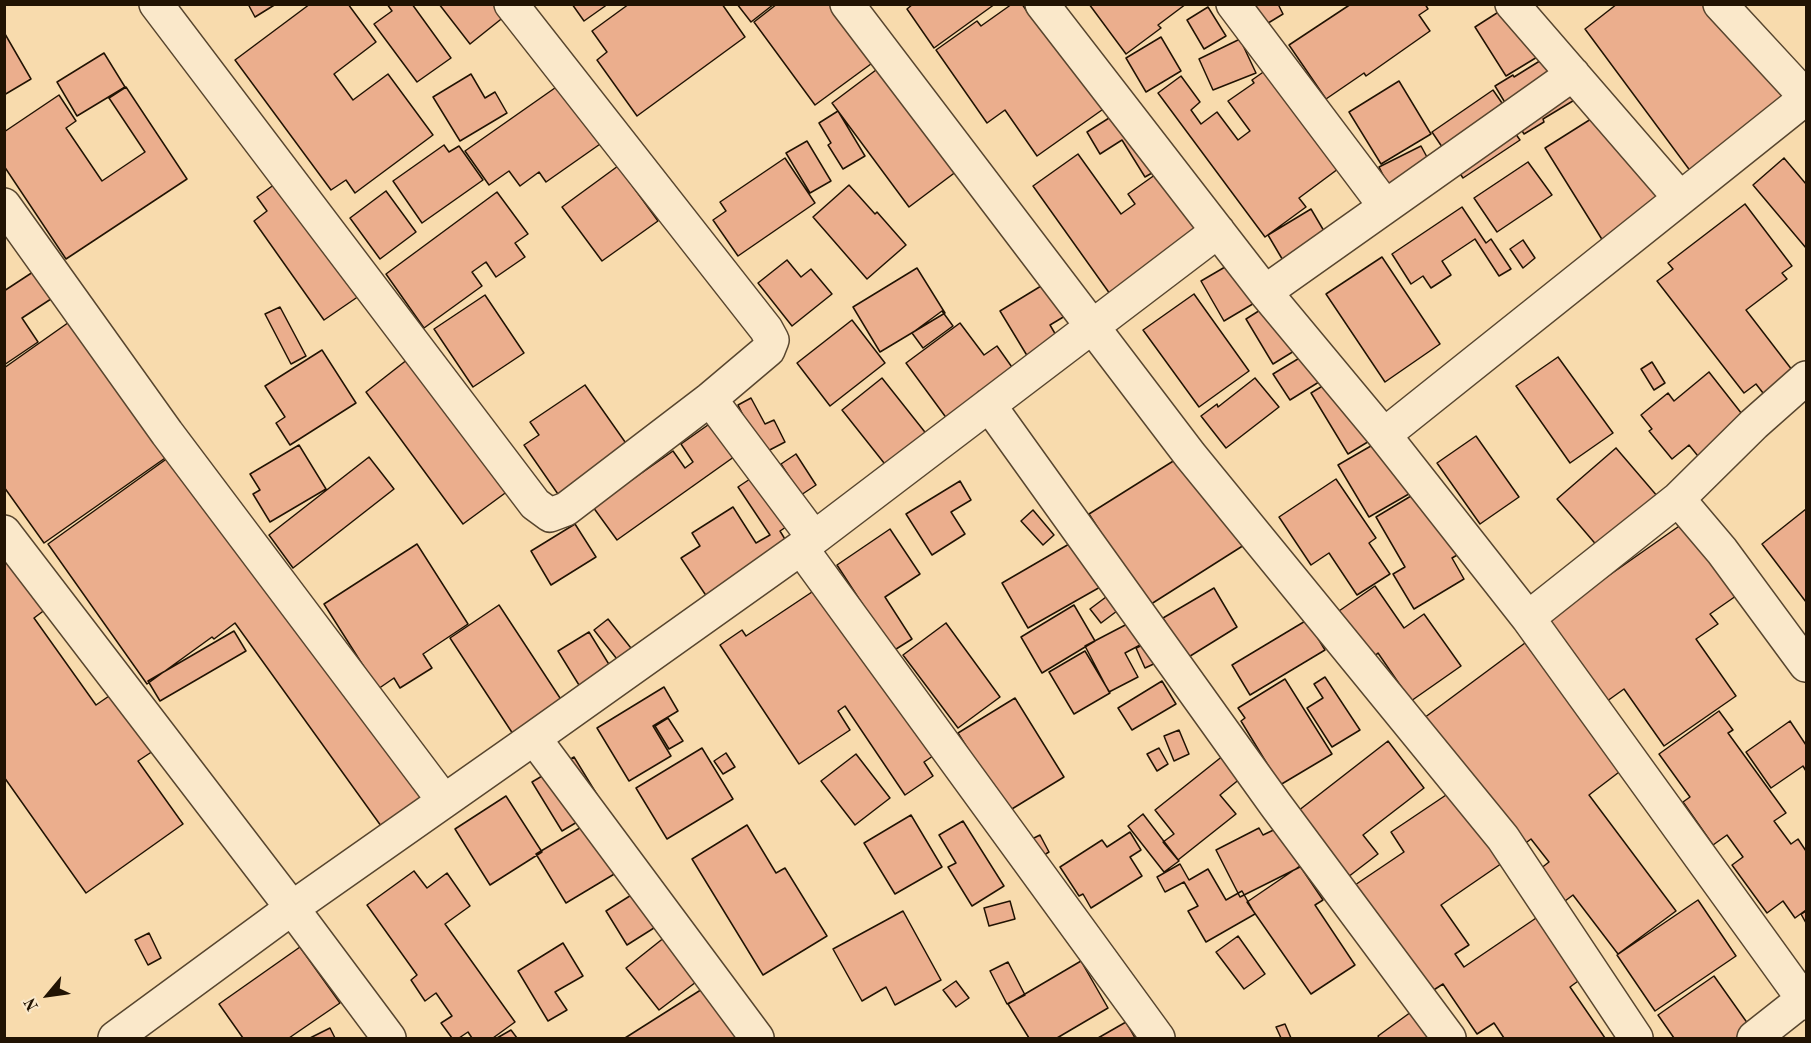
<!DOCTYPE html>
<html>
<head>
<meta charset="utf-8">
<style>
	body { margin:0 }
	#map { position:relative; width:1811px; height:1043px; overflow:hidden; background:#f8dbad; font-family:"Old Standard TT",serif }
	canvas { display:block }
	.frame { position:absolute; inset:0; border:6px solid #211303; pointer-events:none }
	.north { position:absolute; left:18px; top:965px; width:60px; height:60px; -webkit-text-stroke:4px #fae8ca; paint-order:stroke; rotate:241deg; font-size:16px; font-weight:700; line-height:24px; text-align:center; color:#211303 }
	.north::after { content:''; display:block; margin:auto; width:21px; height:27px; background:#211303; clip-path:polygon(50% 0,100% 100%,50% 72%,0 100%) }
</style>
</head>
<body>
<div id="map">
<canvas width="1811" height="1043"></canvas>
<div class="frame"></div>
<div class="north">N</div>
</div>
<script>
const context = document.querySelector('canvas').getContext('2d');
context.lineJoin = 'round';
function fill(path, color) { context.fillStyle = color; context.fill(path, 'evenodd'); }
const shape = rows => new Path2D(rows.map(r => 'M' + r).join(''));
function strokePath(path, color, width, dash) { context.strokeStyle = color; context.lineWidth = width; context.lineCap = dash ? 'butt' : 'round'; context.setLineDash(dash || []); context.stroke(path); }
const building = shape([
	[248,4,276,4,255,17,248,4],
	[310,4,348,4,376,42,334,74,353,100,388,74,433,135,355,193,346,180,331,190,235,60,310,4],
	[387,4,412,4,451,58,417,82,374,24,392,11,387,4],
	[439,4,496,4,505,16,470,44,439,4],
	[572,4,608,4,584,21,572,4],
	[629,4,722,4,745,37,637,116,597,60,607,52,592,31,629,4],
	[737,4,774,4,751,22,737,4],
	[777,4,832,4,890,50,815,105,754,22,777,4],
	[913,4,995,4,934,48,907,9,913,4],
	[1012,4,1022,4,1026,10,1033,4,1109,105,1037,156,1005,110,987,123,936,50,977,21,981,26,1012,4],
	[1089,4,1186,4,1158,25,1161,28,1126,54,1089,4],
	[1246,4,1278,4,1283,14,1260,28,1246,4],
	[1351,4,1425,4,1428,9,1419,15,1430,31,1366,76,1364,73,1326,99,1289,45,1351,4],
	[1511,4,1552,48,1506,76,1475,27,1511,4],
	[1617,4,1720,4,1799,109,1700,184,1585,29,1617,4],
	[1208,7,1226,36,1204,49,1187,20,1208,7],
	[5,34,31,79,4,95,4,35,5,34],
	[1161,37,1181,71,1146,92,1126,58,1161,37],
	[1240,39,1256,73,1213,90,1199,59,1240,39],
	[1559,49,1586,93,1543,119,1544,122,1524,134,1495,86,1513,75,1514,77,1559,49],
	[104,53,125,87,77,116,57,82,104,53],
	[888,61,965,165,909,207,832,103,888,61],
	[1269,68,1342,166,1299,198,1306,207,1265,237,1158,93,1181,76,1200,102,1191,110,1201,124,1217,112,1238,140,1250,131,1228,101,1254,83,1252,80,1269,68],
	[471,74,485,98,495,92,507,113,460,141,433,97,471,74],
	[1399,81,1431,134,1381,164,1349,112,1399,81],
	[562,83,603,142,546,182,539,172,520,186,509,171,489,185,465,151,562,83],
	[126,87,187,179,66,259,4,166,4,132,59,95,76,121,66,128,102,181,145,152,109,98,126,87],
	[1493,90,1513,119,1508,123,1520,140,1463,178,1432,132,1493,90],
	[1128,106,1164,166,1145,177,1122,140,1100,154,1087,132,1128,106],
	[1610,107,1668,200,1603,241,1545,148,1610,107],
	[838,111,865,156,843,169,828,145,831,143,819,123,838,111],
	[807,141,831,181,810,193,786,153,807,141],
	[444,145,449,152,459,146,483,180,422,223,393,181,444,145],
	[1421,146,1441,183,1398,205,1379,167,1421,146],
	[1078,154,1121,214,1135,204,1128,194,1166,167,1237,234,1125,315,1033,186,1078,154],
	[785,158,815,203,738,256,713,220,726,211,720,202,785,158],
	[1784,158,1806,184,1806,248,1753,185,1784,158],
	[1528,162,1552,195,1497,232,1474,198,1528,162],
	[618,166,658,221,602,261,562,207,618,166],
	[275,184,359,296,324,320,254,221,267,211,257,197,275,184],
	[849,185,875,214,877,212,906,245,867,279,813,217,849,185],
	[386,191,416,232,380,259,350,218,386,191],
	[497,192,528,234,515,243,525,257,496,277,486,262,472,272,482,286,424,328,386,274,497,192],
	[1745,204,1792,266,1782,273,1787,279,1746,310,1799,379,1770,402,1756,384,1744,393,1657,281,1673,269,1668,263,1745,204],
	[1462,207,1486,243,1491,239,1511,269,1499,276,1475,239,1442,261,1451,275,1431,288,1423,276,1411,284,1392,254,1462,207],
	[1311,209,1337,253,1294,279,1268,235,1311,209],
	[1523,240,1535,258,1523,268,1510,249,1523,240],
	[1249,253,1273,292,1224,321,1201,281,1249,253],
	[1382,257,1440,344,1385,382,1326,294,1382,257],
	[787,260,801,277,811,269,832,294,792,326,758,283,787,260],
	[917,268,945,313,880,352,853,307,917,268],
	[36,270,54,297,22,318,38,342,4,365,4,291,36,270],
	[1046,283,1065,316,1050,325,1067,354,1037,372,1000,311,1046,283],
	[1194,294,1249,371,1199,407,1143,330,1194,294],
	[485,295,524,353,473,387,434,329,485,295],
	[1284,295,1312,340,1273,364,1246,319,1284,295],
	[280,307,306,356,291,364,265,314,280,307],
	[942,311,953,326,923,348,912,333,942,311],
	[72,320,168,456,44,543,4,487,4,368,72,320],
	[852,320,885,363,830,406,797,363,852,320],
	[960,323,984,355,997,346,1014,370,953,427,906,363,960,323],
	[322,350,356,403,290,445,276,423,285,417,265,386,322,350],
	[1311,351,1327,377,1290,400,1273,374,1311,351],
	[417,352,512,488,463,524,366,392,417,352],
	[1558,357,1613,433,1570,463,1516,386,1558,357],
	[1652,362,1665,383,1654,390,1641,369,1652,362],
	[1709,372,1749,423,1702,461,1689,445,1672,459,1649,431,1652,429,1641,415,1668,393,1674,401,1709,372],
	[882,378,932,441,892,473,842,410,882,378],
	[1255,378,1279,407,1226,448,1201,416,1217,404,1218,407,1255,378],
	[1334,379,1371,440,1348,454,1311,393,1334,379],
	[585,385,630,449,560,497,524,445,539,435,530,422,585,385],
	[751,398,765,424,774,420,785,442,762,454,738,405,751,398],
	[715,420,738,454,617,540,593,507,673,451,685,468,693,462,681,444,715,420],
	[1476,436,1519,497,1480,524,1437,463,1476,436],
	[1383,439,1414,491,1369,517,1338,465,1383,439],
	[299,445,326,489,270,522,253,494,260,490,250,474,299,445],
	[1194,448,1252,540,1148,606,1089,514,1194,448],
	[1616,448,1658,497,1599,548,1557,499,1616,448],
	[796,454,816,485,801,495,781,464,796,454],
	[172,455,431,807,389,837,235,623,214,639,212,637,147,684,48,544,172,455],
	[369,457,394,489,293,568,269,535,369,457],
	[756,475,789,525,780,531,794,554,715,609,681,558,700,546,692,533,733,507,756,543,770,535,738,487,756,475],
	[1336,479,1376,538,1369,543,1390,574,1357,595,1329,553,1311,565,1279,517,1336,479],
	[960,481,971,500,951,512,965,534,932,555,906,514,960,481],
	[1421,490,1459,554,1452,558,1464,579,1414,609,1393,574,1405,567,1376,517,1421,490],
	[1806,509,1806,602,1762,544,1806,509],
	[1033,510,1054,535,1043,545,1021,521,1033,510],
	[1685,522,1746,589,1710,614,1718,624,1696,639,1736,696,1664,746,1624,689,1603,704,1544,621,1685,522],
	[575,524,596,557,551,585,531,551,575,524],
	[890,529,920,574,885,597,912,639,893,651,837,565,890,529],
	[1076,540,1102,586,1028,628,1002,583,1076,540],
	[417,544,468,624,423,654,432,668,400,688,394,678,378,689,324,604,417,544],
	[4,550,46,609,34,618,96,705,112,694,153,751,138,761,183,824,86,893,4,777,4,550],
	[821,586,933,756,924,762,933,776,905,795,845,706,838,711,850,730,799,764,720,645,742,630,746,636,821,586],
	[1375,586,1404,628,1424,614,1461,666,1411,701,1378,653,1372,658,1339,611,1375,586],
	[1214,588,1237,627,1187,658,1163,618,1214,588],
	[1106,597,1117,611,1101,623,1090,609,1106,597],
	[499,605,562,701,513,734,450,638,499,605],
	[1074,605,1095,641,1042,673,1021,637,1074,605],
	[608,619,642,662,628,673,594,630,608,619],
	[1307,620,1325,650,1250,695,1232,665,1307,620],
	[1131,622,1142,644,1125,653,1138,677,1109,692,1085,646,1131,622],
	[946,623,1000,697,958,728,903,655,946,623],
	[234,631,246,651,160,701,148,681,234,631],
	[589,632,618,679,587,698,558,651,589,632],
	[1152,641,1160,661,1145,668,1136,648,1152,641],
	[1525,643,1584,720,1631,763,1589,795,1676,911,1618,954,1573,895,1565,901,1540,869,1549,862,1531,839,1523,845,1424,718,1525,643],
	[1085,651,1110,693,1074,714,1049,672,1085,651],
	[1325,677,1360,730,1332,747,1307,708,1323,698,1314,684,1325,677],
	[1285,679,1332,754,1280,785,1241,721,1245,718,1238,708,1285,679],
	[1162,681,1176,704,1132,730,1118,708,1162,681],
	[664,687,678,711,653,726,671,756,629,781,597,728,664,687],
	[1015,698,1064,777,1007,812,958,733,1015,698],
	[1719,711,1733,730,1728,733,1786,813,1774,821,1791,844,1798,839,1806,851,1806,910,1795,918,1783,901,1767,913,1732,865,1743,857,1727,835,1713,845,1683,802,1690,797,1659,754,1719,711],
	[668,718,683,741,669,749,655,726,668,718],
	[1790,721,1806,745,1806,771,1803,766,1771,788,1746,752,1790,721],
	[1179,730,1189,754,1174,761,1164,736,1179,730],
	[1388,741,1424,788,1363,835,1378,854,1348,877,1298,811,1388,741],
	[702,748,733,799,667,839,636,788,702,748],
	[1159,748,1168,764,1157,771,1147,754,1159,748],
	[726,753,735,767,723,774,714,761,726,753],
	[856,754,890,798,855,825,821,781,856,754],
	[1224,755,1241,778,1220,795,1236,814,1178,860,1163,842,1174,834,1155,810,1224,755],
	[574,757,604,806,562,831,532,782,574,757],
	[1458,787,1508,859,1441,905,1469,945,1455,954,1464,967,1542,914,1585,976,1570,987,1605,1038,1504,1038,1494,1023,1477,1034,1443,984,1429,993,1355,885,1404,852,1391,832,1458,787],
	[506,796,542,852,490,885,455,829,506,796],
	[605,813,616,873,566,903,536,854,605,813],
	[1143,814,1179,861,1164,872,1128,826,1143,814],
	[911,815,942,867,895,894,864,843,911,815],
	[963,821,1004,886,972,906,948,867,956,863,939,835,963,821],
	[747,825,776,873,785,868,827,936,763,975,692,859,747,825],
	[1282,826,1302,866,1240,897,1216,850,1259,828,1263,835,1282,826],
	[1130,832,1141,850,1130,857,1142,876,1091,908,1083,894,1079,896,1060,867,1102,840,1107,847,1130,832],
	[1040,835,1049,852,1034,861,1024,843,1040,835],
	[1180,864,1189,880,1208,869,1226,900,1242,891,1255,914,1206,942,1188,911,1198,906,1184,882,1165,892,1157,877,1180,864],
	[1300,866,1323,900,1315,905,1355,965,1311,994,1247,902,1300,866],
	[414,871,427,888,447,873,470,906,445,924,515,1022,493,1038,472,1038,468,1032,459,1038,452,1038,441,1023,452,1016,436,993,425,1001,411,980,417,975,367,905,414,871],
	[644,887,665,921,627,945,606,911,644,887],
	[1698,900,1736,956,1655,1011,1617,955,1698,900],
	[1010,901,1015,919,989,926,984,908,1010,901],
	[903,911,941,980,895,1005,886,987,862,1001,833,949,903,911],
	[1806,911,1806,923,1801,914,1806,911],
	[149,933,161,958,148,965,135,940,149,933],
	[670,933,704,976,659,1010,626,968,670,933],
	[1238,936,1265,974,1244,989,1216,952,1238,936],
	[563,943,583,976,555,992,567,1010,548,1021,518,971,563,943],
	[300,947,340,1003,289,1038,243,1038,219,1004,300,947],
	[1081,961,1108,1008,1057,1038,1029,1038,1008,1004,1081,961],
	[1008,962,1025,995,1007,1004,990,971,1008,962],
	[1714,976,1753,1031,1743,1038,1674,1038,1658,1015,1714,976],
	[718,979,756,1038,625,1038,718,979],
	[956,981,969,998,956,1007,943,990,956,981],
	[1411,1012,1430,1038,1379,1038,1378,1036,1411,1012],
	[1126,1022,1135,1038,1098,1038,1126,1022],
	[1285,1024,1291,1038,1281,1038,1276,1027,1285,1024],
	[330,1028,335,1038,310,1038,330,1028],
	[511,1030,517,1038,497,1038,511,1030]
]);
fill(building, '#ebae8d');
strokePath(building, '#211303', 1.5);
const minor = shape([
	[156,4,535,504,550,515,566,509,710,399,768,350,772,340,766,329,511,4],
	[847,4,1190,455,1503,838,1636,1038],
	[1042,4,1265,292,1384,435,1528,618,1806,1003],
	[1233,4,1385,206],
	[1512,4,1680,198],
	[1720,4,1806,97],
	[4,205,167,433,444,801],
	[1265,292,1573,74],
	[710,399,814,538],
	[989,405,1275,804,1449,1038],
	[1384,435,1806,98],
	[1678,499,1722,551,1806,665],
	[4,532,292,908,115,1038],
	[801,548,1158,1038],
	[1528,618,1678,499,1754,424,1806,378],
	[534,738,757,1038],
	[389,1038,292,908,534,738,801,548,1218,231],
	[1754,1038,1806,997]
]);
strokePath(minor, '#57452e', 36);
strokePath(minor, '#fae8ca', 33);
</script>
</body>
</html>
